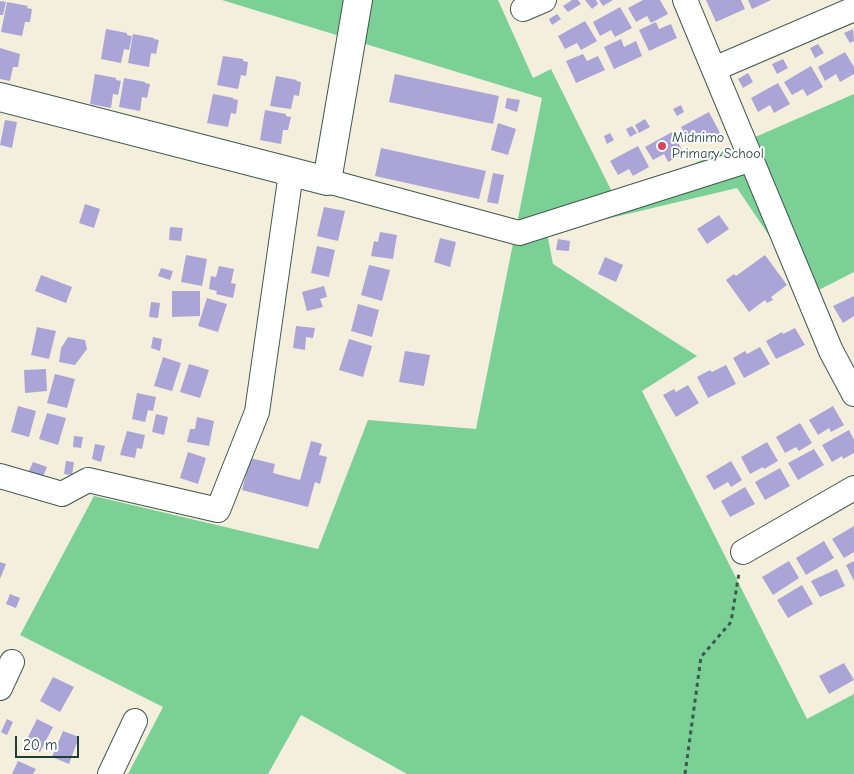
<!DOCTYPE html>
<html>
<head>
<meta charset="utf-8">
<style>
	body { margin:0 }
	#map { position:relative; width:854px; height:774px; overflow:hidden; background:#f4efdd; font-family:"Comic Neue",sans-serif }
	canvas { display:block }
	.scale { position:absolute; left:15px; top:736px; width:64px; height:22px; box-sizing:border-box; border:2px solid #1f3d34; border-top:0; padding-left:6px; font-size:15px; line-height:18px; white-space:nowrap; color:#1f3d34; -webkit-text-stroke:4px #fff; paint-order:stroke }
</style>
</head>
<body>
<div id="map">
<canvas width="854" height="774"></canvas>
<div class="scale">20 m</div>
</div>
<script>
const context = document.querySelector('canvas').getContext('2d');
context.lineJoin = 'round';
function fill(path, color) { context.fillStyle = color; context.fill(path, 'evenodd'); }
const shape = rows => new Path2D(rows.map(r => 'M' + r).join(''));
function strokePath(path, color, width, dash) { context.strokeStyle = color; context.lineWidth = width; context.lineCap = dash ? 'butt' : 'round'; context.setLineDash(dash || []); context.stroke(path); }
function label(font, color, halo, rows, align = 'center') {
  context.font = font + ' "Comic Neue",sans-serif'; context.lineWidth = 4; context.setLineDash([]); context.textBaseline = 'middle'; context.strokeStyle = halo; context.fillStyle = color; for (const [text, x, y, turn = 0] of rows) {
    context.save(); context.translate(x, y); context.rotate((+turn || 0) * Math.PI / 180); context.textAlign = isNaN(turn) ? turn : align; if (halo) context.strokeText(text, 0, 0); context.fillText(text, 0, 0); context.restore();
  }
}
fill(shape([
	[222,0,498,0,533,78,551,69,615,198,854,94,854,272,809,295,737,188,547,233,553,264,697,356,642,391,807,719,854,694,854,774,407,774,301,715,268,774,128,774,163,707,20,635,94,496,318,549,368,420,476,429,542,98]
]), '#7bd195');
fill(shape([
	[572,0,578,0,581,4,568,12,563,6],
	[585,0,596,0,598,4,592,9],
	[599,0,613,0,603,6],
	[643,0,660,0,668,14,651,23,647,16,636,22,628,8],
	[706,0,741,0,745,9,716,22],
	[748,0,771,0,752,9],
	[0,1,6,2,3,15,0,15],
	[7,2,28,6,27,8,32,9,30,22,25,22,22,36,1,32],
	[620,7,632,28,615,37,611,30,600,36,593,22],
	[557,14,561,19,552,25,549,19],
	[585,21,597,41,581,50,577,43,565,49,558,36],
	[656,22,659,29,671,24,677,38,649,51,639,30],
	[106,29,127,33,127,35,132,36,129,50,124,49,121,63,101,59],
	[853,29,854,41,850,43,844,33],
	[133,34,154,38,154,39,159,40,156,54,151,53,149,67,128,63],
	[621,39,624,47,636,41,642,56,614,69,604,47],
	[818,44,824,53,815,58,810,48],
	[0,48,20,54,18,67,13,67,10,81,0,79],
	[845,52,854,67,854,74,840,82,836,74,825,81,818,67],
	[583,54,587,61,598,56,605,70,576,83,566,61],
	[223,56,243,59,243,61,248,62,246,76,241,75,238,89,217,85],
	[783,59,788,68,777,74,772,64],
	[811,66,823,87,807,96,803,89,792,95,784,82],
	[748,73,753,82,743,88,738,79],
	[95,74,116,78,116,80,121,81,118,95,113,94,111,108,90,104],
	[395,74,499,96,493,124,389,102],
	[276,76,297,80,296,81,301,82,299,96,294,95,291,109,270,106],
	[124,78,145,82,145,83,150,84,147,98,142,97,140,111,119,107],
	[778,83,790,104,774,113,770,105,758,112,751,98],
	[213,94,234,98,233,99,238,100,236,114,231,113,228,127,207,123],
	[507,98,520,100,517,112,505,108],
	[681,105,684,112,677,116,673,109],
	[265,110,286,114,286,116,291,117,288,130,283,130,281,144,260,140],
	[709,112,720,133,704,142,700,134,689,141,681,127],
	[645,119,650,127,639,133,635,125],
	[5,120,17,122,12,148,0,145],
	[498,123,516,129,508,155,491,150],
	[632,126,637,133,630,137,626,129],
	[672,132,684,153,668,162,664,154,653,160,645,147],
	[610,133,614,140,607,144,604,136],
	[638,146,649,167,633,176,629,169,618,175,610,161],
	[381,148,486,171,479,199,375,176],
	[493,173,504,175,498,204,487,202],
	[85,204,100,209,94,228,79,223],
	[324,207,345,211,338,241,317,236],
	[719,215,729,229,707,244,697,229],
	[170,227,183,228,181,241,169,240],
	[380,232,397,235,393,259,371,256,374,241,378,242],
	[440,238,456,242,450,267,434,262],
	[558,239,570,241,569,251,556,250],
	[317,246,335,250,329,277,311,273],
	[186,255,207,259,202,286,181,282],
	[765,255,787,285,771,297,773,300,767,303,765,300,749,312,726,280,734,274,736,276],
	[605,257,623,265,616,282,598,274],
	[369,265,390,270,382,301,361,295],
	[219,266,234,269,231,283,236,284,233,298,216,294,217,291,209,289,211,276,216,277],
	[161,268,173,271,170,280,158,276],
	[41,275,72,287,66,303,35,291],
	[324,286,327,297,320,299,323,307,307,311,302,292],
	[172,291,200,291,200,316,172,317],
	[854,296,854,316,843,323,833,306],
	[207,298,227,304,218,332,198,326],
	[151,302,160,303,158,318,149,317],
	[358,304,379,310,372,337,351,331],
	[296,326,315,328,313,338,306,337,305,350,293,348],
	[37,327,56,331,49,359,31,355],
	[795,328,805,345,776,359,766,341,782,332,783,334],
	[68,337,85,340,87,349,75,365,59,362,61,348],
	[153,337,162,339,160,351,151,348],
	[349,339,372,346,363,377,339,370],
	[760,347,770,364,744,378,733,358,745,351,747,354],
	[405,351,430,355,424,386,399,382],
	[163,357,181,363,172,391,154,386],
	[189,364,209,370,200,398,180,392],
	[726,365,736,384,708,398,697,377,710,370,712,372],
	[46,369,47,391,25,393,24,370],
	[55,374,75,379,67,408,47,403],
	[688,385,699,403,676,417,663,395,674,389,676,392],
	[137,393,156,397,153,411,148,410,145,422,132,419],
	[18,406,36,411,29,437,11,432],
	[833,406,844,425,831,432,829,428,818,435,809,420],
	[47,413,66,418,58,445,39,439],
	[156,414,168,417,164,435,152,432],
	[197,417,214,421,209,446,187,442,190,429,195,429],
	[800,423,812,443,799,451,796,447,785,453,776,437],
	[849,430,854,440,854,453,843,459,842,456,832,462,822,445],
	[127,431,145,435,142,449,137,448,135,458,120,455],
	[74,436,83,437,81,448,73,447],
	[311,441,322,444,319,455,327,457,320,484,315,482,308,507,242,490,250,458,275,464,273,473,300,480],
	[767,442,778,461,764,469,763,467,750,474,741,457],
	[95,444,105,446,101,462,92,459],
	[814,449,824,465,798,480,788,463],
	[188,452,206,458,198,484,180,478],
	[66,461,74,462,72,475,64,474],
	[731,461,742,480,731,487,728,482,714,490,706,476],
	[33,462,47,467,42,479,28,473],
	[780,468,790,486,765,500,755,482],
	[745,487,755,504,730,517,721,501],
	[854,526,854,552,844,558,832,539],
	[824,541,834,558,806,575,796,558],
	[789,561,799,578,773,595,762,577],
	[854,561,854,581,846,565],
	[0,562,6,564,0,579],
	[837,569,845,586,820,597,811,581],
	[802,585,813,604,788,618,777,600],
	[10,594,20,598,16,608,6,604],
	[844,663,854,680,829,694,819,676],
	[53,677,74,687,60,712,40,701],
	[7,719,13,722,7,735,1,732],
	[37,719,53,727,40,752,24,745],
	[63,731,79,737,69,764,52,757],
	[18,761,36,769,33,774,12,774]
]), '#aba4d6');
const minor = shape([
	[685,0,831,351,854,394],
	[523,9,544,0],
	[714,69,854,9],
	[327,181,519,233,752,159],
	[0,476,62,494,88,480,218,510,257,412,291,173],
	[743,552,854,488],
	[0,688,12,662],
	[110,774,135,721]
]);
const tertiary = shape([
	[0,97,327,181,358,0]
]);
strokePath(minor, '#3f584d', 26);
strokePath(tertiary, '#3f584d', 30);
strokePath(shape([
	[685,774,701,657,731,622,739,573]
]), '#3f584d', 3, [4, 4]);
strokePath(minor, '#fff', 24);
strokePath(tertiary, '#fff', 28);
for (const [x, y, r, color] of [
	[662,146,5,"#d1495b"]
]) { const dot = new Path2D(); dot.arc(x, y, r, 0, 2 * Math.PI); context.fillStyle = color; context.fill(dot); strokePath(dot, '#fff', 2); }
label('14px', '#1f3d34', '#fff', [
	["Midnimo",672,138],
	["Primary School",672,154]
], 'left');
</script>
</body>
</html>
